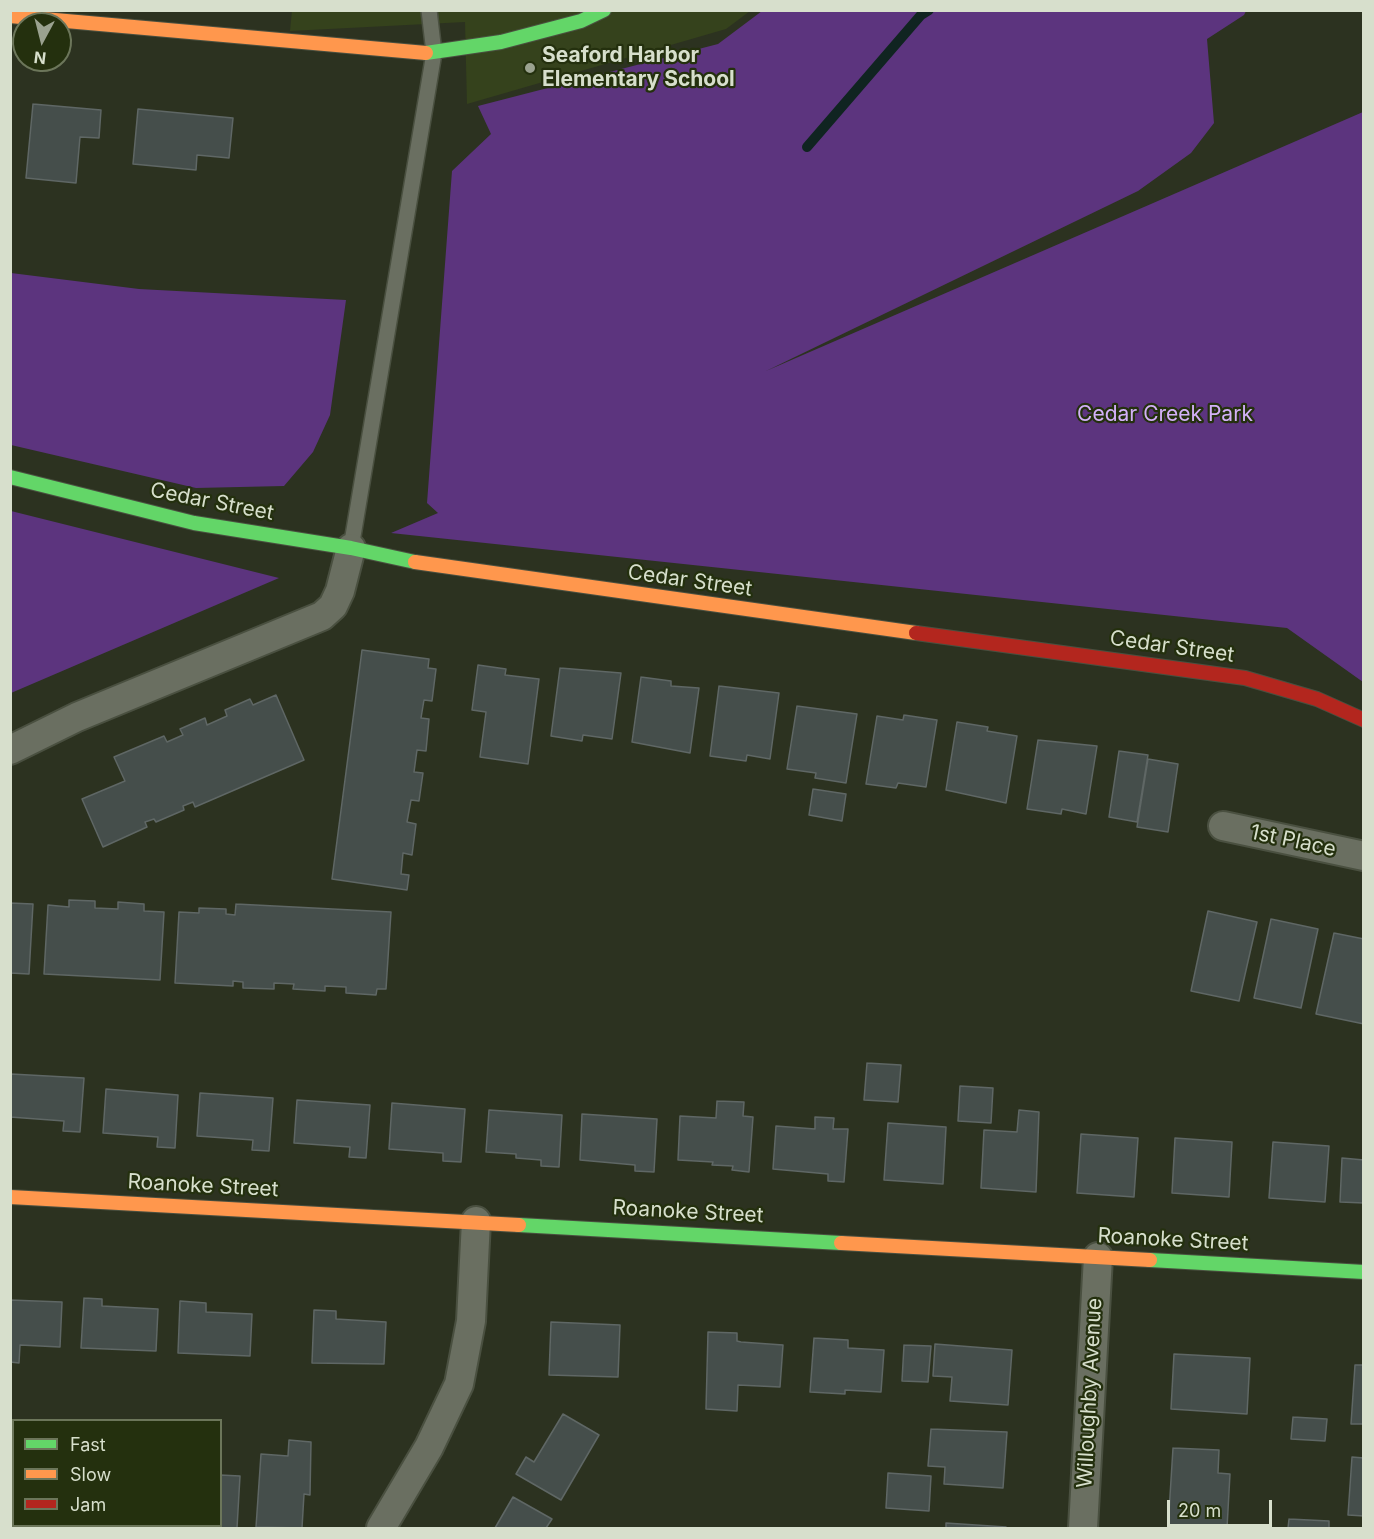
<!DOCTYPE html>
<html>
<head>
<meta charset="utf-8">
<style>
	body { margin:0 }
	#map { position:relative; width:1374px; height:1539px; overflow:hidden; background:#2c3220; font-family:Inter,sans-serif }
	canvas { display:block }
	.frame { position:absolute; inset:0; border:12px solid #d7dfcc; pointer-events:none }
	.legend { position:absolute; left:12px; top:1419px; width:210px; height:108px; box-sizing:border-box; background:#24300e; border:2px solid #6c765a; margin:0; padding:8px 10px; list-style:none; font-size:18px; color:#d7dfcc }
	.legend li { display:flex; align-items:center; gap:12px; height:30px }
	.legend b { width:30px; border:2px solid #6c765a }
	.north { position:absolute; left:12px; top:12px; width:60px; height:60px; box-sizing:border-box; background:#24300e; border:2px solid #6c765a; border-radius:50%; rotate:187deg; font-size:16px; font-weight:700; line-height:24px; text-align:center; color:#d7dfcc }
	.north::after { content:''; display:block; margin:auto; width:21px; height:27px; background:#9ba290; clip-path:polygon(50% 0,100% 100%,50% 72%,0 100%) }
	.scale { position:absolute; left:1167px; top:1500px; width:105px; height:27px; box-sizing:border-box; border:3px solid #d7dfcc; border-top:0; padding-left:8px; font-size:18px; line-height:21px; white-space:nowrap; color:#d7dfcc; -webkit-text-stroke:4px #24300e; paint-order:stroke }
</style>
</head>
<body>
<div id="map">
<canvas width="1374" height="1539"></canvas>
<div class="frame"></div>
<ul class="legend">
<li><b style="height:8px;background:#63d668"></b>Fast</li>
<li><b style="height:8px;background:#ff974d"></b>Slow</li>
<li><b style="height:8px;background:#b3261e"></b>Jam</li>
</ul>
<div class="north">N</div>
<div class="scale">20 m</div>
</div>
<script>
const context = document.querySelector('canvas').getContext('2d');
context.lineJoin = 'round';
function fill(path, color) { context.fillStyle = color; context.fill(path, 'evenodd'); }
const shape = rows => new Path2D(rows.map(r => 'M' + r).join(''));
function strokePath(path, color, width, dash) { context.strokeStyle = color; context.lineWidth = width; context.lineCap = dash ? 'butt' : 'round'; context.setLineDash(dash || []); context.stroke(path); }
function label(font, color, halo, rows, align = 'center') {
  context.font = font + ' Inter,sans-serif'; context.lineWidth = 4.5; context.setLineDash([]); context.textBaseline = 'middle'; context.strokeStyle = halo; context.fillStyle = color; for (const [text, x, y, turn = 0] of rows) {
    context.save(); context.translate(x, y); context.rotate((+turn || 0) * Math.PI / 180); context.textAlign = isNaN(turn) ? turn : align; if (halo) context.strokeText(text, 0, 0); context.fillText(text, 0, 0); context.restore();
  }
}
fill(shape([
	[292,10,750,11,726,29,467,104,465,22,290,31]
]), '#35421c');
fill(shape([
	[762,11,1246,11,1244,15,1207,39,1214,123,1191,153,1138,191,766,371,1363,112,1363,682,1287,628,391,533,438,513,427,503,452,171,491,134,478,106,718,44],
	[11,273,139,289,346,300,330,415,313,452,284,486,196,488,11,445],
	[11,511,279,578,11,693]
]), '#5c347e');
strokePath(shape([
	[807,147,921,15,929,10]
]), '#102421', 10);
const building = shape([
	[33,104,101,110,99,138,80,137,76,183,26,178,33,104],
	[138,109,233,118,229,158,197,155,196,170,133,164,138,109],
	[362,650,429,659,428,668,436,669,432,701,424,700,421,718,429,719,426,751,417,750,414,772,423,773,419,801,411,800,407,822,416,824,412,855,403,853,401,874,409,875,407,890,332,879,362,650],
	[478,665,506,669,505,675,539,679,528,764,480,757,486,712,472,710,478,665],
	[560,668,621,673,612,739,583,735,582,741,551,736,560,668],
	[641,677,671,681,671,686,699,688,690,753,632,742,641,677],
	[719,686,779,693,770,759,747,755,746,761,710,756,719,686],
	[276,695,304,760,195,807,193,802,183,806,184,810,156,822,154,819,145,822,147,827,103,847,82,799,125,781,114,757,164,736,167,742,183,735,180,729,205,718,207,725,227,716,225,710,250,699,253,705,276,695],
	[797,706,857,714,846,783,815,778,816,773,787,769,797,706],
	[904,715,937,720,926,787,898,783,896,788,866,784,877,716,903,720,904,715],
	[957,722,988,727,987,731,1017,736,1006,803,946,790,957,722],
	[1038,740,1097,746,1086,814,1062,809,1061,814,1027,809,1038,740],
	[1119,751,1148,755,1137,822,1109,817,1119,751],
	[1148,759,1178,764,1168,832,1137,827,1148,759],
	[813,789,846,794,842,821,809,815,813,789],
	[69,900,95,901,95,908,118,909,118,902,144,904,144,911,164,912,160,980,44,974,48,905,69,907,69,900],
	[10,903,33,904,29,974,10,973,10,903],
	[236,904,391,912,386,989,377,989,376,995,346,993,346,987,325,986,325,991,293,989,294,984,274,983,274,989,243,988,243,982,233,981,233,986,175,983,179,912,199,913,199,908,226,909,226,914,235,915,236,904],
	[1208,911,1257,922,1239,1001,1191,991,1208,911],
	[1271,919,1318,929,1301,1008,1254,998,1271,919],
	[1334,933,1364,939,1364,1024,1316,1014,1334,933],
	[867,1063,901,1065,898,1102,864,1100,867,1063],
	[11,1074,84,1078,80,1132,63,1131,64,1121,10,1117,11,1074],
	[960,1086,993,1088,991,1123,958,1121,960,1086],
	[106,1089,178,1095,175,1148,157,1147,158,1137,103,1133,106,1089],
	[200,1093,273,1098,269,1151,252,1150,253,1140,197,1136,200,1093],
	[297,1100,370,1105,366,1158,349,1157,350,1147,294,1143,297,1100],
	[717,1101,744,1102,743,1116,753,1117,749,1172,732,1170,733,1166,712,1165,713,1162,678,1160,680,1116,716,1118,717,1101],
	[392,1103,465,1109,461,1162,443,1161,443,1153,389,1149,392,1103],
	[489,1110,562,1115,559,1167,541,1166,541,1160,516,1158,516,1154,486,1152,489,1110],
	[1019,1110,1039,1112,1036,1192,981,1188,984,1130,1017,1132,1019,1110],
	[582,1114,657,1119,654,1172,635,1171,635,1165,580,1160,582,1114],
	[815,1117,834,1118,833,1129,848,1129,844,1182,828,1181,828,1174,773,1169,776,1126,815,1129,815,1117],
	[888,1123,946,1127,943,1184,884,1180,888,1123],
	[1081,1134,1138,1138,1134,1197,1077,1193,1081,1134],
	[1175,1138,1232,1142,1229,1197,1172,1193,1175,1138],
	[1273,1142,1329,1146,1325,1202,1269,1198,1273,1142],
	[1342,1158,1364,1160,1364,1203,1340,1202,1342,1158],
	[84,1298,102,1299,102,1306,158,1309,156,1351,81,1348,84,1298],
	[10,1300,62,1302,60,1347,20,1345,19,1363,10,1362,10,1300],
	[180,1301,206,1303,206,1312,252,1314,250,1356,178,1353,180,1301],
	[314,1310,336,1311,336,1319,386,1322,384,1364,312,1363,314,1310],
	[551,1322,620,1325,618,1377,549,1375,551,1322],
	[708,1332,737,1333,737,1341,741,1342,783,1345,780,1387,738,1385,737,1411,706,1409,708,1332],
	[814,1338,848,1340,848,1348,884,1350,881,1392,845,1390,845,1394,810,1392,814,1338],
	[935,1344,1012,1350,1008,1405,950,1401,952,1377,933,1376,935,1344],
	[904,1345,931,1346,928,1382,902,1381,904,1345],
	[1174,1354,1250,1358,1247,1414,1171,1409,1174,1354],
	[1355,1365,1364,1365,1364,1424,1351,1424,1355,1365],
	[563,1414,599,1435,561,1500,516,1474,526,1457,534,1462,563,1414],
	[1293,1417,1327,1419,1325,1441,1291,1439,1293,1417],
	[931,1429,1007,1432,1003,1488,944,1484,945,1467,928,1466,931,1429],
	[289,1440,311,1442,310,1495,304,1494,302,1528,256,1527,261,1454,288,1456,289,1440],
	[1173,1448,1219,1450,1218,1473,1230,1474,1227,1528,1168,1528,1173,1448],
	[1352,1457,1364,1458,1364,1516,1348,1515,1352,1457],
	[888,1473,931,1476,929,1511,886,1508,888,1473],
	[220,1475,240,1476,237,1528,161,1528,161,1526,220,1526,220,1475],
	[10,1479,14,1479,14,1525,10,1525,10,1479],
	[513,1497,552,1519,546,1528,495,1528,513,1497],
	[1289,1519,1329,1521,1329,1528,1288,1528,1289,1519],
	[946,1523,1006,1527,1006,1528,946,1528,946,1523],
	[66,1526,141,1526,141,1528,66,1528,66,1526]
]);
fill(building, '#454e4b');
strokePath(building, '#5f6765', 1.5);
const lane = shape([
	[351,548,434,53,429,10]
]);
const street = shape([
	[10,750,77,717,322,616,333,606,340,591,351,548],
	[1223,826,1364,856],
	[381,1528,429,1447,459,1384,471,1321,476,1221],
	[1083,1528,1098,1257]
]);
const fast = shape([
	[426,53,501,42,581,21,604,10],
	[10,477,194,523,351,548,415,562],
	[519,1225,841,1243],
	[1150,1260,1364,1272]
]);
const slow = shape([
	[10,16,426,53],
	[415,562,916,633],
	[10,1197,519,1225],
	[841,1243,1150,1260]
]);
const jam = shape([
	[916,633,1245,678,1317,699,1364,720]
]);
strokePath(lane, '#4a5040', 18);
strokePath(street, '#4a5040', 32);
strokePath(fast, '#4a5040', 16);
strokePath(slow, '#4a5040', 16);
strokePath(jam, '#4a5040', 16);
strokePath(lane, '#6a6f61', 15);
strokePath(street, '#6a6f61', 28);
strokePath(fast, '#63d668', 14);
strokePath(slow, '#ff974d', 14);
strokePath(jam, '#b3261e', 14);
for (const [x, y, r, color] of [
	[530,68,6,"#9ba290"]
]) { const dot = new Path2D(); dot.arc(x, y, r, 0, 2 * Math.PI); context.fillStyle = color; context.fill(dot); strokePath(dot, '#24300e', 2); }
label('bold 21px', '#d7dfcc', '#24300e', [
	["Seaford Harbor",542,56],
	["Elementary School",542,80]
], 'left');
label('21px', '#d3b1f8', '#24300e', [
	["Cedar Creek Park",1165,415]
]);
label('21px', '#d7dfcc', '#24300e', [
	["Cedar Street",212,502,11],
	["Cedar Street",690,581,8],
	["Cedar Street",1172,647,8],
	["1st Place",1293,841,12],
	["Roanoke Street",203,1186,3],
	["Roanoke Street",688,1212,3],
	["Roanoke Street",1173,1240,3],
	["Willoughby Avenue",1090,1393,-87]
]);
</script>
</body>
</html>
